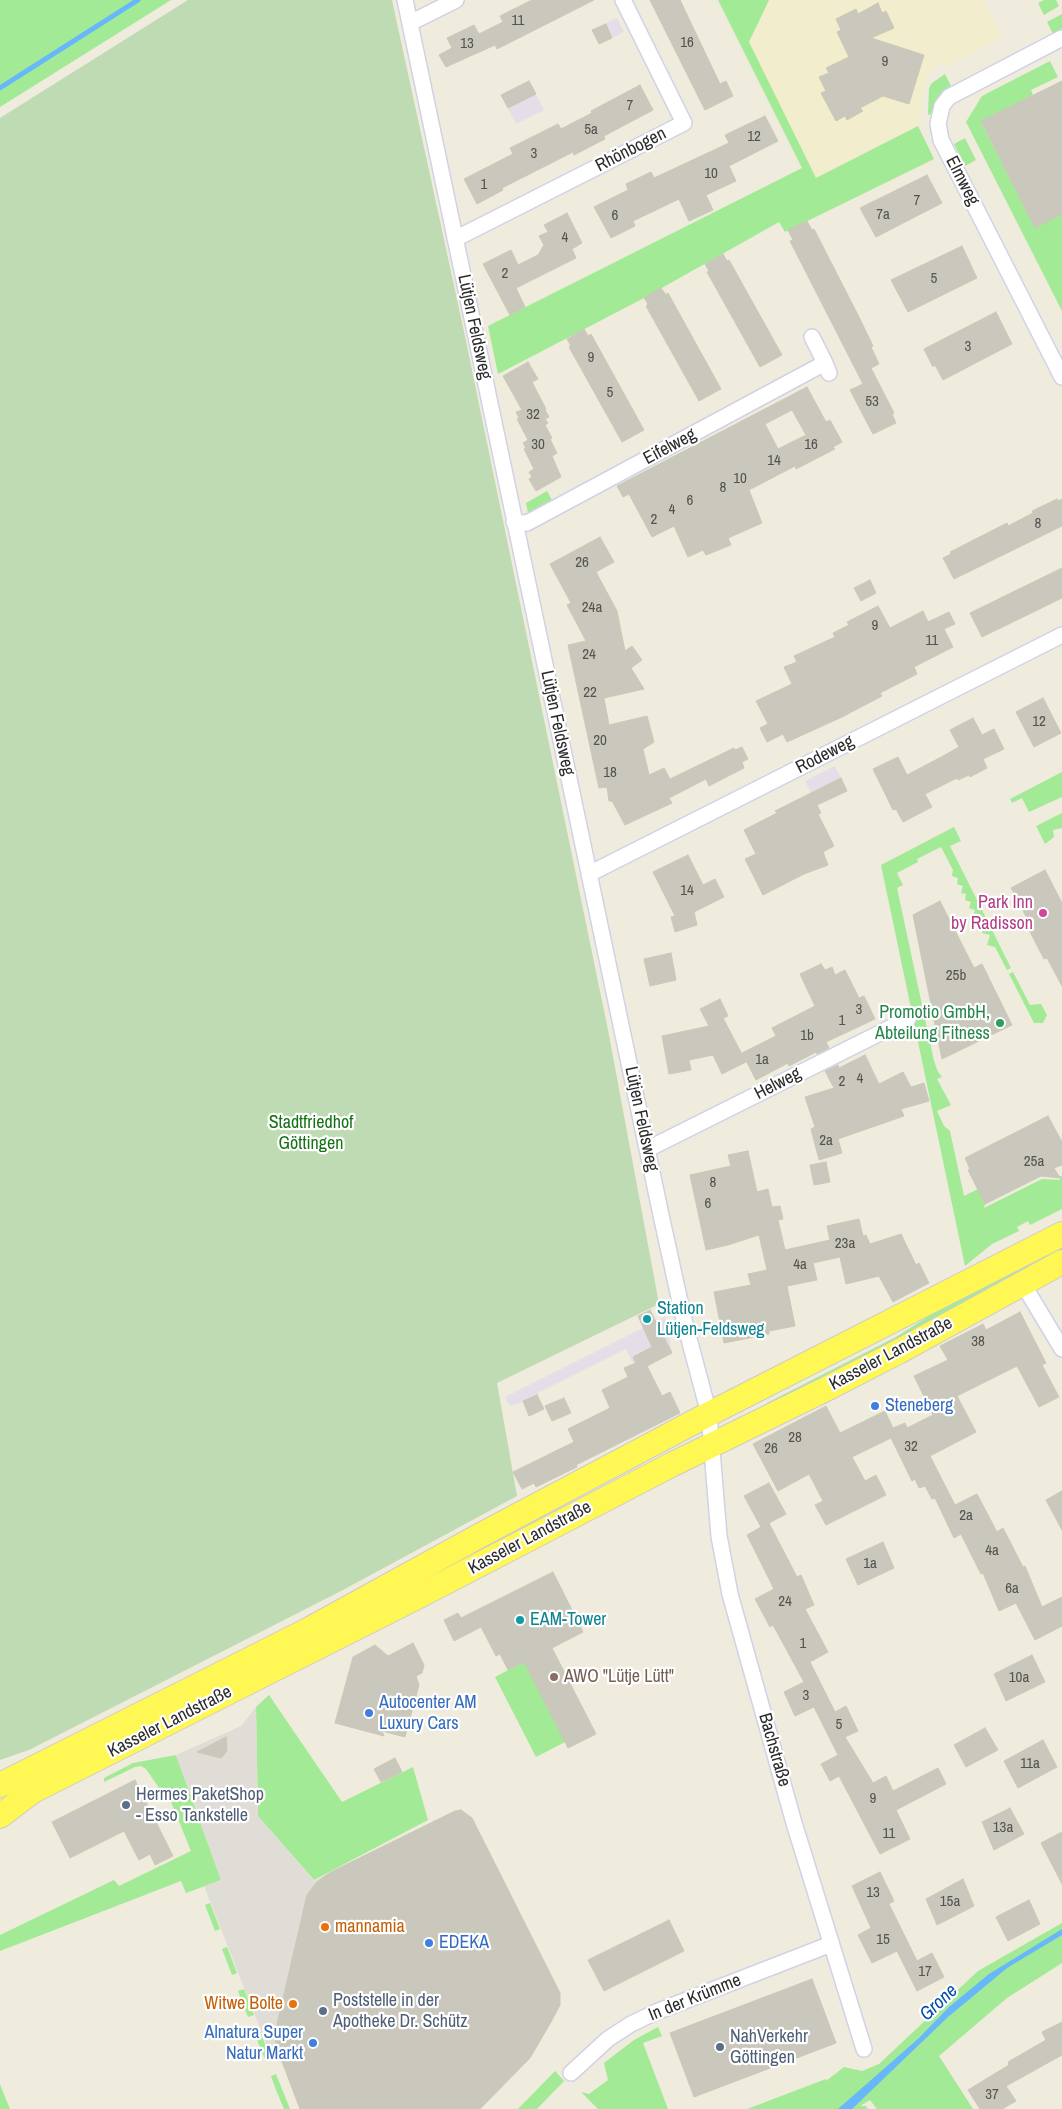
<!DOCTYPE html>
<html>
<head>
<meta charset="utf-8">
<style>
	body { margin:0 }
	canvas { display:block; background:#efebdd }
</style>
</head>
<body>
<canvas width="1062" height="2109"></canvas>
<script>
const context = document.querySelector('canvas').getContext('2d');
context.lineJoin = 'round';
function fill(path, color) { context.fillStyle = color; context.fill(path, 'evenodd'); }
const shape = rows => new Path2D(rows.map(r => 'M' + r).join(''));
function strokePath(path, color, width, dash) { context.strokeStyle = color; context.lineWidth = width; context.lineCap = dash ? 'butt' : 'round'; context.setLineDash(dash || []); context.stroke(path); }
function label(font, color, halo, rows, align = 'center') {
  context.font = font + ' "Archivo Narrow",sans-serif'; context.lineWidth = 4.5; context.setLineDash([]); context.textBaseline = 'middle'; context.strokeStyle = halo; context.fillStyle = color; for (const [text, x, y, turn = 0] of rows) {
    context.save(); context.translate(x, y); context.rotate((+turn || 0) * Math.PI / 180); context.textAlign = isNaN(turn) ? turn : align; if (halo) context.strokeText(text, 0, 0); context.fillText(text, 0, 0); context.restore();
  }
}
fill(shape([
	[617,18,624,32,599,44,592,30],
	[529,81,544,110,516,124,501,95],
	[835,766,847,791,827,801,821,788,811,793,805,781],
	[665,1317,672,1353,637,1371,626,1349,539,1392,537,1395,544,1409,529,1416,523,1402,510,1406,505,1397]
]), '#e3dee7');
fill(shape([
	[769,0,983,0,1001,37,949,66,941,62,928,72,918,126,816,178,749,42]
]), '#f2edcc');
fill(shape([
	[0,0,171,0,0,107],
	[718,0,769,0,749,42,816,178,918,126,934,159,785,232,779,222,644,298,498,374,488,326,802,168],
	[1044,0,1056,0,1059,6,1044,15,1038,3],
	[1062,14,1062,29,1053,34,1047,22],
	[1050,61,1058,77,1031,90,1033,95,981,122,1035,228,1062,214,1062,311,966,122,982,96],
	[945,74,951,86,940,96,935,103,931,114,928,115,929,88,932,83],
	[965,138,976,160,965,166,954,144],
	[547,491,553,502,533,513,528,513,526,503],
	[1062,772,1062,797,1029,812,1022,798,1012,803,1010,799],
	[1062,813,1062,828,1053,830,1054,837,1045,844,1036,826],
	[954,827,961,841,950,846,1011,968,1007,970,995,947,987,945,990,935,982,933,984,926,977,924,978,918,973,916,975,910,969,908,971,902,965,900,966,894,961,893,963,886,957,884,958,878,952,876,953,870,941,847,917,859,918,862,897,873,903,885,897,888,934,1061,938,1072,942,1077,937,1079,951,1105,937,1111,944,1126,950,1131,964,1196,978,1189,985,1204,984,1208,1042,1179,1060,1180,1059,1176,1062,1176,1062,1209,1030,1225,1028,1221,1017,1227,1019,1231,992,1244,965,1266,881,865],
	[1013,972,1030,1005,1041,1004,1047,1015,1043,1023,1034,1023,1009,974],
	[1062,1242,1062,1252,770,1408,767,1403,896,1337,974,1287],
	[524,1662,565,1742,536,1757,495,1677],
	[269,1695,342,1802,413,1767,428,1820,314,1880,258,1816,256,1707],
	[176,1755,221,1880,186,1893,181,1881,0,1951,0,1935,114,1880,119,1886,191,1851,169,1797,166,1798,146,1769,141,1766,135,1767,104,1782,104,1778,133,1763],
	[210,1903,220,1929,215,1931,205,1905],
	[1062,1923,1062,1963,1007,1998,939,2056,973,2109,877,2109,870,2100,860,2106,866,2106,868,2109,747,2109,826,2079,826,2081,844,2067,862,2071,879,2064,978,1971],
	[227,1947,237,1973,232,1975,222,1949],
	[244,1989,254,2015,248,2017,238,1991],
	[658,2027,662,2036,643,2043,668,2109,598,2109,581,2092,589,2094,608,2080,604,2063,634,2040],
	[260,2031,270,2057,265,2059,254,2033],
	[555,2071,564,2081,537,2109,518,2109],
	[276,2074,290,2109,284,2109,276,2090,271,2076],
	[0,2084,3,2092,10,2109,0,2109]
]), '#a2ea95');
fill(shape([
	[188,0,392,0,466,341,609,1035,659,1304,497,1383,517,1496,341,1591,29,1750,0,1760,0,118]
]), '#bfdbb3');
fill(shape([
	[256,1707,258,1816,314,1881,329,1873,293,2045,271,2056,204,1886,221,1880,176,1755,241,1726]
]), '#dfddd5');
fill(shape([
	[1062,1929,1062,1935,1007,1968,948,2017,852,2109,838,2109,919,2038,949,2007,989,1974]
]), '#67b7fa');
strokePath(shape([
	[0,88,138,0]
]), '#67b7fa', 5);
const building = shape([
	[532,0,594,0,497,49,495,45,446,67,439,55,452,48,447,38,474,25,479,34,503,22,500,16,532,0],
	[650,0,680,0,720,84,726,81,733,96,705,110,650,0],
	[878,3,882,13,886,11,894,28,871,38,924,55,909,104,883,96,860,108,863,111,847,120,845,116,836,121,821,93,826,91,819,77,829,73,826,68,849,57,837,32,841,30,836,19,856,9,858,14,878,3],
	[606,24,612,38,599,44,592,30,606,24],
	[529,81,536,94,508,108,501,95,529,81],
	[1062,81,1062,214,1035,228,981,121,1062,81],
	[640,85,653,110,604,136,605,139,574,155,573,152,502,188,503,190,477,204,464,179,513,154,510,148,558,124,561,129,592,113,591,111,640,85],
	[765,116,778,141,729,166,736,181,706,195,713,210,689,221,679,199,633,221,635,226,611,238,594,207,628,190,626,184,651,172,654,178,729,143,725,135,765,116],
	[927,175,942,203,876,237,860,208,927,175],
	[567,213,582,243,572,249,576,258,516,288,525,307,510,315,483,264,511,250,518,265,538,255,544,245,539,236,548,232,544,225,567,213],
	[807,221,812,230,814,229,859,317,873,346,871,347,879,364,871,368,894,413,892,414,896,423,873,434,850,390,863,384,790,241,793,240,788,230,807,221],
	[962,246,977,278,908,312,891,280,962,246],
	[723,254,727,261,729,260,782,355,760,367,707,272,709,271,705,264,723,254],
	[661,288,666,295,668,293,721,389,699,401,646,306,648,304,644,298,661,288],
	[996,312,1012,344,943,380,935,365,933,367,924,349,996,312],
	[584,329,588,336,591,334,644,430,622,442,569,347,571,346,567,339,584,329],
	[528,362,538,379,532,382,546,409,545,410,549,417,545,419,548,423,545,425,552,438,550,439,557,453,552,456,561,477,536,491,529,479,532,477,529,472,534,469,524,449,526,448,523,443,528,440,517,419,519,418,516,412,522,410,503,376,528,362],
	[807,387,826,422,830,420,842,442,833,447,835,449,796,469,795,466,749,490,762,523,728,538,731,545,706,555,703,550,688,557,674,526,652,537,629,494,623,497,617,486,807,387],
	[792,410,806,435,778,449,765,424,792,410],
	[1057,499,1058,501,1062,499,1062,526,954,579,943,558,951,554,950,552,1007,523,1008,526,1033,513,1032,511,1057,499],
	[600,537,614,562,596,572,617,611,625,651,632,646,642,660,631,668,644,689,604,698,609,725,647,716,654,742,643,749,649,775,664,768,670,779,734,748,735,750,742,747,748,759,742,762,744,768,709,786,706,779,669,798,672,803,625,825,612,801,609,801,607,787,599,788,568,645,586,641,567,605,571,603,550,564,600,537],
	[1062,568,1062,598,982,637,970,613,1062,568],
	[870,580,876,593,861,601,854,588,870,580],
	[878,606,890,628,923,611,928,622,949,612,955,624,944,629,953,647,914,667,917,674,880,693,882,696,842,717,787,742,783,734,767,742,760,728,768,724,756,701,792,684,784,667,797,662,794,656,835,637,833,633,849,625,847,622,878,606],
	[1043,698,1061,733,1034,747,1016,712,1043,698],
	[973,718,982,735,994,729,1004,749,983,759,987,768,970,777,969,775,958,780,957,778,925,794,932,807,903,822,896,809,893,810,873,769,898,757,907,775,945,755,959,747,950,730,973,718],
	[841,778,847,791,817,805,821,813,818,814,834,846,823,852,828,865,804,874,763,895,745,859,756,854,744,830,777,813,775,811,841,778],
	[688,855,703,885,715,879,724,897,694,912,697,925,675,932,671,917,675,916,653,872,688,855],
	[1045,870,1062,903,1062,986,1047,958,1044,959,1026,924,1029,922,1011,888,1045,870],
	[940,901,974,968,982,964,1012,1025,942,1059,913,915,940,901],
	[671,953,676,980,650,986,644,959,671,953],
	[821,964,825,970,832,967,835,975,845,970,859,998,864,996,875,1019,826,1042,829,1048,817,1054,816,1052,789,1066,788,1063,756,1080,742,1053,776,1036,772,1028,815,1006,800,974,821,964],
	[720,999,728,1016,723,1018,746,1062,722,1074,713,1055,689,1060,691,1070,669,1074,662,1036,709,1026,700,1009,720,999],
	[865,1055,879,1084,903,1072,911,1087,924,1083,929,1101,901,1109,904,1116,838,1139,842,1153,819,1160,811,1129,815,1127,805,1097,834,1088,825,1071,838,1065,839,1068,865,1055],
	[1048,1116,1062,1142,1062,1165,1054,1168,1060,1178,1041,1176,985,1204,968,1170,970,1169,965,1158,1048,1116],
	[748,1151,757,1192,768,1189,772,1207,780,1206,783,1219,778,1220,785,1250,830,1240,827,1226,859,1219,863,1236,866,1235,870,1244,901,1234,916,1265,919,1263,929,1283,893,1302,879,1276,846,1284,840,1257,813,1263,817,1280,787,1286,795,1326,769,1331,769,1334,724,1343,714,1292,751,1285,748,1274,767,1270,759,1235,728,1245,706,1250,690,1175,731,1166,728,1155,748,1151],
	[826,1162,830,1182,814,1185,810,1165,826,1162],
	[650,1310,672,1353,647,1366,662,1396,670,1392,680,1413,576,1465,577,1467,536,1487,534,1483,522,1489,513,1472,574,1442,568,1429,610,1408,602,1390,628,1377,624,1368,636,1363,633,1357,652,1347,638,1316,650,1310],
	[1020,1312,1046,1363,1042,1365,1059,1397,1039,1407,1017,1366,957,1396,976,1432,930,1456,955,1505,977,1494,997,1532,1003,1528,1023,1567,1025,1566,1042,1607,1062,1597,1062,1626,1035,1640,1016,1603,999,1611,983,1573,981,1574,961,1534,954,1538,935,1498,932,1499,925,1486,919,1488,915,1479,912,1481,891,1438,852,1457,865,1481,876,1475,886,1495,826,1525,815,1505,823,1501,809,1474,778,1491,753,1444,826,1406,840,1433,885,1411,893,1428,905,1423,907,1428,933,1415,914,1376,948,1360,940,1346,983,1324,986,1330,1020,1312],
	[537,1395,544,1409,529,1416,523,1401,537,1395],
	[564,1398,571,1413,552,1421,545,1406,564,1398],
	[769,1483,786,1514,769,1523,797,1577,801,1575,814,1605,805,1609,828,1652,810,1662,835,1712,846,1706,858,1731,845,1737,873,1783,886,1776,893,1791,938,1768,946,1784,896,1810,910,1839,880,1854,839,1776,830,1781,821,1764,838,1755,814,1707,795,1716,784,1692,804,1682,773,1625,770,1627,755,1599,774,1589,747,1535,761,1527,744,1496,769,1483],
	[1062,1491,1062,1530,1046,1500,1062,1491],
	[883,1542,894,1568,858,1585,846,1559,883,1542],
	[553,1572,583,1632,552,1648,596,1734,568,1748,524,1662,508,1670,500,1654,496,1656,481,1627,454,1641,444,1620,458,1613,461,1618,553,1572],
	[413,1643,424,1665,422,1673,416,1676,419,1685,405,1737,382,1731,384,1736,335,1723,353,1657,375,1645,388,1656,413,1643],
	[1032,1655,1045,1682,1006,1701,994,1674,1032,1655],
	[985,1728,998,1750,966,1767,954,1745,985,1728],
	[226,1737,227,1751,221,1758,197,1752,226,1737],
	[1043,1740,1057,1767,1018,1788,1004,1761,1043,1740],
	[395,1758,402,1772,381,1782,374,1769,395,1758],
	[135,1780,173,1856,155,1865,150,1854,139,1860,124,1831,70,1858,52,1822,135,1780],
	[1010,1808,1024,1834,994,1850,982,1822,1010,1808],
	[461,1810,472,1818,560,1993,560,2005,551,2022,530,2058,480,2109,300,2109,276,2046,275,2033,307,1895,316,1883,329,1873,455,1811,461,1810],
	[1062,1832,1062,1884,1041,1843,1062,1832],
	[880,1872,894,1901,889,1904,917,1961,932,1953,944,1977,917,1991,897,1951,872,1963,858,1935,871,1928,852,1886,880,1872],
	[963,1879,974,1906,937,1925,926,1899,963,1879],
	[1029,1900,1040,1924,1008,1941,996,1917,1029,1900],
	[669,1920,684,1951,604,1991,588,1960,669,1920],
	[812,1979,836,2043,694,2097,670,2033,812,1979],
	[1062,2022,1062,2055,1006,2086,1016,2101,1002,2109,980,2109,968,2090,1009,2065,1008,2062,1046,2040,1042,2032,1062,2022]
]);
fill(building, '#cac8bc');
strokePath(building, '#cbc8b7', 1);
const minor = shape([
	[405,0,661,1215,684,1320,709,1414,719,1536,730,1594,794,1823,864,2049],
	[410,23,456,0],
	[1062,38,949,97,942,106,938,124,941,140,1062,377],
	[455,239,684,123,623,0],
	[812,337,825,363],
	[514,522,527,523,825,363,829,373],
	[589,874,1062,635],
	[648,1149,908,1019],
	[1023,1284,1062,1349],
	[571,2073,608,2039,631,2024,656,2012,831,1944]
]);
const primary = shape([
	[0,1785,308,1630,479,1536,709,1414,1062,1234],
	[0,1816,33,1791,419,1596,671,1465,826,1389,898,1352,1062,1262]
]);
strokePath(minor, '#d2d2e6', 18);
strokePath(primary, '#ccc', 26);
strokePath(minor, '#fff', 15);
strokePath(primary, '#fef754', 24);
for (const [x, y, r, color] of [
	[1043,913,5,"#d1479c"],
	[1000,1023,5,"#2e9e5b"],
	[647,1319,5,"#0f9aa8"],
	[875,1406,5,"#3f7fe0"],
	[520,1620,5,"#0f9aa8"],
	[554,1677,5,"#8d6e63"],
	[369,1713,5,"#3f7fe0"],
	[126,1805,5,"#5c6f8a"],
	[325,1927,5,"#e8710a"],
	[429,1943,5,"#3f7fe0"],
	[293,2004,5,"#e8710a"],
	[323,2011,5,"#5c6f8a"],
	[313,2043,5,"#3f7fe0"],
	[720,2047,5,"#5c6f8a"]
]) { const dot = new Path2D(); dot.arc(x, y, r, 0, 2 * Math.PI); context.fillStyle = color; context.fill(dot); strokePath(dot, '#fff', 2); }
label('15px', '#545350', null, [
	["11",518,21],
	["16",687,43],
	["13",467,44],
	["9",885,62],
	["7",630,106],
	["5a",591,130],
	["12",754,137],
	["3",534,154],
	["10",711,174],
	["1",484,185],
	["7",917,201],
	["7a",883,215],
	["6",615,216],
	["4",565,238],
	["2",505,274],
	["5",934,279],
	["3",968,347],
	["9",591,358],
	["5",610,393],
	["53",872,402],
	["32",533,415],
	["30",538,445],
	["16",811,445],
	["14",774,461],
	["10",740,479],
	["8",723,488],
	["6",690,501],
	["4",672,510],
	["2",654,520],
	["8",1038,524],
	["26",582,563],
	["24a",592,608],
	["9",875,626],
	["11",932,641],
	["24",589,655],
	["22",590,693],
	["12",1039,722],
	["20",600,741],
	["18",610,773],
	["14",687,891],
	["25b",956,976],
	["3",859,1010],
	["1",842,1021],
	["1b",807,1036],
	["1a",762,1060],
	["4",860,1079],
	["2",842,1082],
	["2a",826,1141],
	["25a",1034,1162],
	["8",713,1183],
	["6",708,1204],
	["23a",845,1244],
	["4a",800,1265],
	["38",978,1342],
	["28",795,1438],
	["32",911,1447],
	["26",771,1449],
	["2a",966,1516],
	["4a",992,1551],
	["1a",870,1564],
	["6a",1012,1589],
	["24",785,1602],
	["1",803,1644],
	["10a",1019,1678],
	["3",806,1696],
	["5",839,1725],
	["11a",1030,1764],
	["9",873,1799],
	["13a",1003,1828],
	["11",889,1834],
	["13",873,1893],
	["15a",950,1902],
	["15",883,1940],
	["17",925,1972],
	["37",992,2095]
]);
label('18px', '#2c2c2c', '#fff', [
	["Rhönbogen",631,150,-27],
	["Elmweg",962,181,63],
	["Lütjen Feldsweg",474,327,78],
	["Eifelweg",670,447,-28],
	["Lütjen Feldsweg",557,723,78],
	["Rodeweg",825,755,-27],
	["Helweg",778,1084,-27],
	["Lütjen Feldsweg",641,1119,78],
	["Kasseler Landstraße",891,1354,-28],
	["Kasseler Landstraße",530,1538,-28],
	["Kasseler Landstraße",170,1722,-27],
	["Bachstraße",774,1750,74],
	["In der Krümme",695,1998,-22]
]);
label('18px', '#b23c85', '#fff', [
	["Park Inn",1033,903],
	["by Radisson",1033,924]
], 'right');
label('18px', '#27864d', '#fff', [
	["Promotio GmbH,",990,1013],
	["Abteilung Fitness",990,1034]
], 'right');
label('18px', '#157214', '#fff', [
	["Stadtfriedhof",311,1123],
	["Göttingen",311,1144]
]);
label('18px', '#0d838f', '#fff', [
	["Station",657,1309],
	["Lütjen-Feldsweg",657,1330],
	["EAM-Tower",530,1620]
], 'left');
label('18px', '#366cbe', '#fff', [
	["Steneberg",885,1406],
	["Autocenter AM",379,1703],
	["Luxury Cars",379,1724],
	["EDEKA",439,1943],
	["Alnatura Super",303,2033,"right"],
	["Natur Markt",303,2054,"right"]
], 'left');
label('18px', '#785e54', '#fff', [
	["AWO \"Lütje Lütt\"",564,1677]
], 'left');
label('18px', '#4e5e75', '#fff', [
	["Hermes PaketShop",136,1795],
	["- Esso Tankstelle",136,1816],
	["Poststelle in der",333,2001],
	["Apotheke Dr. Schütz",333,2022],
	["NahVerkehr",730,2037],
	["Göttingen",730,2058]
], 'left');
label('18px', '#c56008', '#fff', [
	["mannamia",335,1927],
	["Witwe Bolte",283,2004,"right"]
], 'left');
label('italic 19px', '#0150ac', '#fff', [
	["Grone",939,2003,-43]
]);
</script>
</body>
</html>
